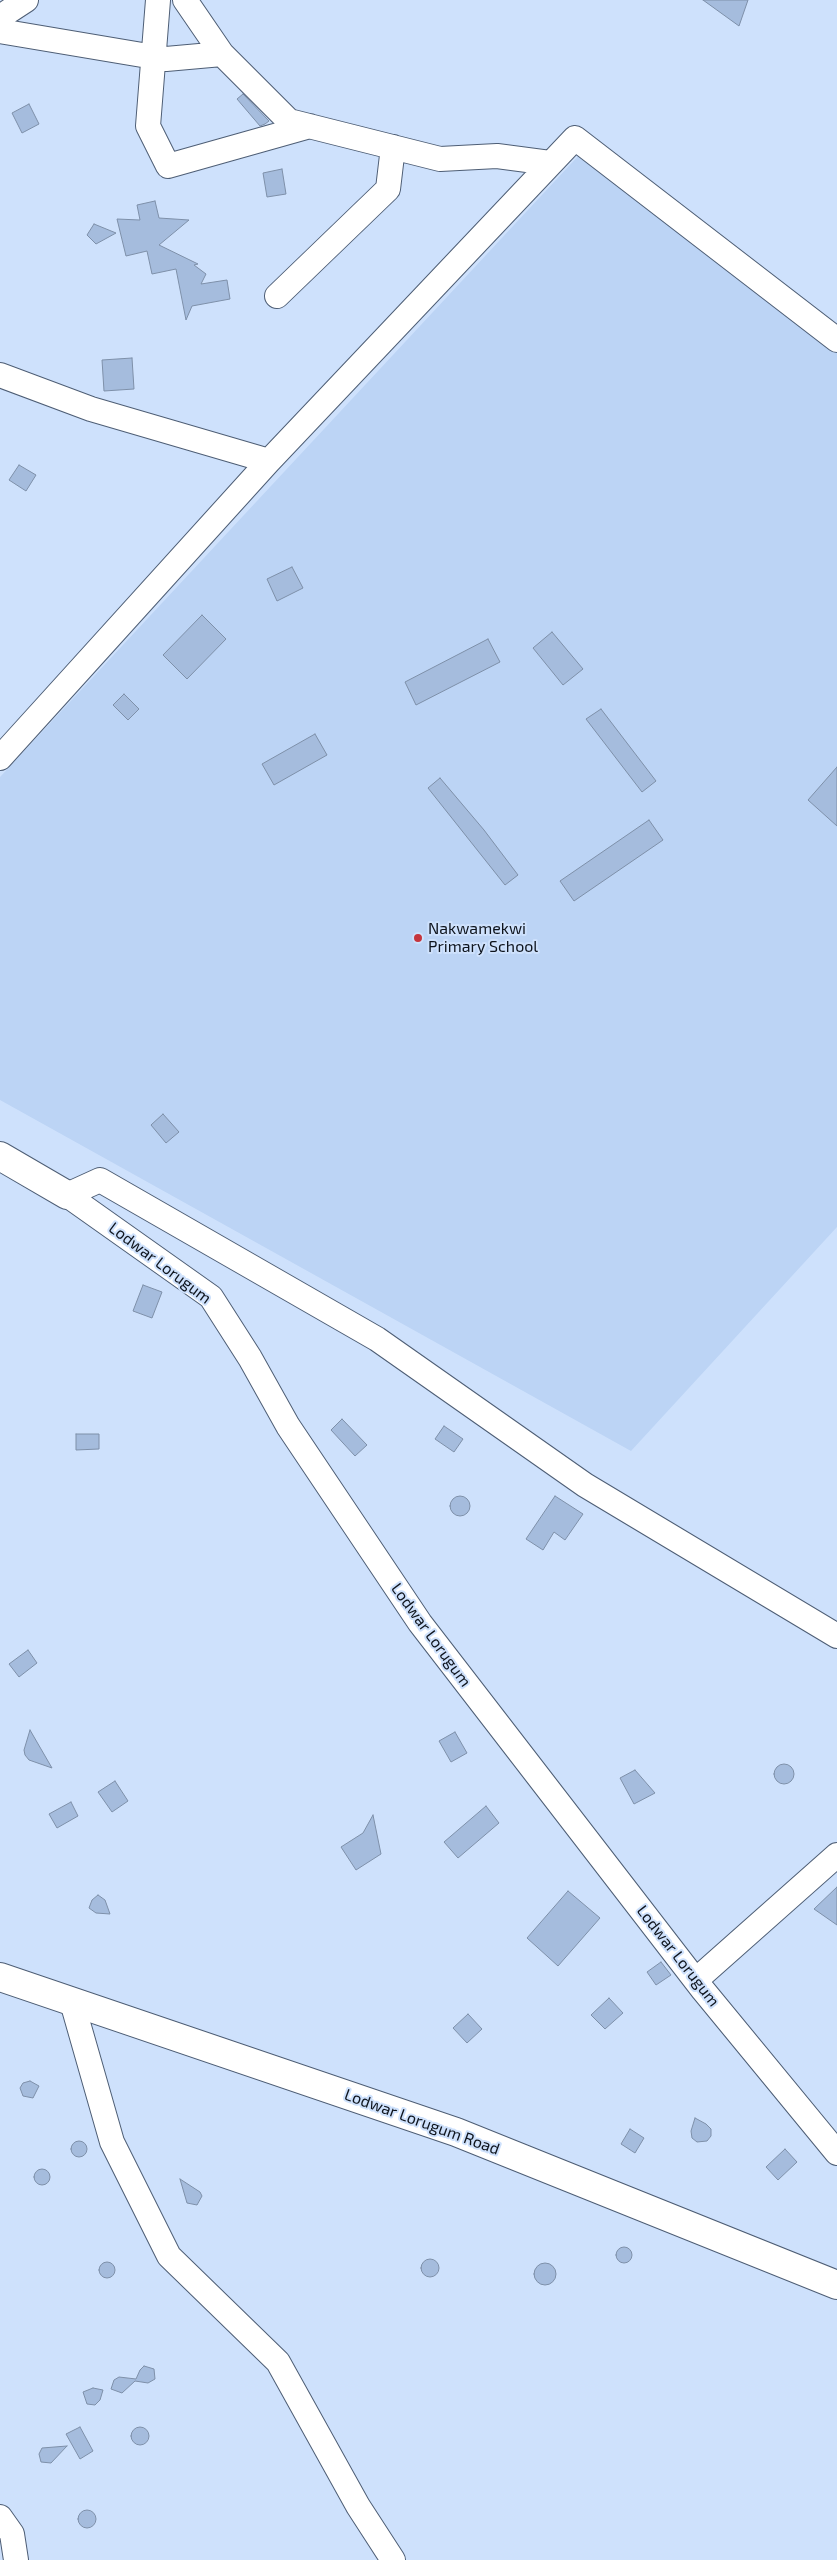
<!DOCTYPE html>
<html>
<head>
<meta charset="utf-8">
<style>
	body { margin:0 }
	canvas { display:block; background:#cee1fc }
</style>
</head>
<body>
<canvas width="837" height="2560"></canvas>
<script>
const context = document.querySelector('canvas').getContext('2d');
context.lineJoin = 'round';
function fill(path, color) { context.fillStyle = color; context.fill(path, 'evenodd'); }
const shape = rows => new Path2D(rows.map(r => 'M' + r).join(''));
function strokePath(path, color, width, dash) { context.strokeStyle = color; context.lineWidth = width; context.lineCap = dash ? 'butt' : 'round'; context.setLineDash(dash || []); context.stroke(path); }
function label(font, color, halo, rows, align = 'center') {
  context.font = font + ' "Exo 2",sans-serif'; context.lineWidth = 4; context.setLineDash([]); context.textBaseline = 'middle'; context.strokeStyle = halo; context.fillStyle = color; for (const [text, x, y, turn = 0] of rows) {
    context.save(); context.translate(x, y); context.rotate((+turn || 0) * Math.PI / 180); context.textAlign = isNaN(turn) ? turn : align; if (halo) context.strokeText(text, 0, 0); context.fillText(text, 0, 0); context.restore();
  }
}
fill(shape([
	[581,153,837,348,837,1227,631,1451,0,1100,0,777]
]), '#bcd4f5');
const building = shape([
	[703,0,748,0,739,26,703,0],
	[243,94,269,121,265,124,260,126,237,99,243,94],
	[29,104,39,124,22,133,12,113,29,104],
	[282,169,286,194,267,197,263,173,282,169],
	[155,201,159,218,189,220,159,245,198,264,194,265,206,274,201,284,227,280,230,299,192,306,186,320,176,269,152,274,147,251,126,256,117,219,140,220,137,205,155,201],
	[94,224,116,233,96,244,87,235,94,224],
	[132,358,134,389,104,391,102,360,132,358],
	[19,465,36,475,26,491,9,480,19,465],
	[292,567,303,588,277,601,267,579,292,567],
	[202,615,226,639,187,679,163,655,202,615],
	[552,632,583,669,563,685,533,648,552,632],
	[488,639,500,662,416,705,405,682,488,639],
	[124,694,139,709,128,720,113,705,124,694],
	[601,709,656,781,642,792,586,719,601,709],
	[315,734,327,755,274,785,262,764,315,734],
	[837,767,837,826,808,800,837,767],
	[440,778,484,830,518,875,505,885,428,788,440,778],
	[649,820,663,840,574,901,560,881,649,820],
	[163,1114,179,1132,166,1143,151,1125,163,1114],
	[143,1285,162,1292,152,1318,133,1311,143,1285],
	[342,1419,367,1445,355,1456,331,1430,342,1419],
	[444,1426,463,1439,454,1452,435,1439,444,1426],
	[76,1434,99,1434,99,1449,76,1450,76,1434],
	'450 1506a10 10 0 1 1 20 0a10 10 0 1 1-20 0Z',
	[555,1496,583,1514,565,1540,554,1532,543,1550,526,1539,555,1496],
	[28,1650,37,1663,19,1677,9,1664,28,1650],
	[30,1730,52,1768,29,1760,25,1755,24,1750,30,1730],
	[455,1732,467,1753,451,1762,439,1741,455,1732],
	'774 1774a10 10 0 1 1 20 0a10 10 0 1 1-20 0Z',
	[635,1770,655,1793,634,1804,620,1778,635,1770],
	[115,1781,128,1801,112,1812,98,1792,115,1781],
	[71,1802,78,1816,57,1828,49,1814,71,1802],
	[486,1806,499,1823,458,1858,444,1842,486,1806],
	[373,1815,381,1854,356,1870,341,1847,363,1833,373,1815],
	[837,1887,837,1925,814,1909,837,1887],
	[568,1891,600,1918,558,1966,527,1938,568,1891],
	[98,1895,105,1900,110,1914,96,1913,89,1908,92,1900,98,1895],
	[661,1962,671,1975,656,1985,647,1972,661,1962],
	[609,1998,623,2013,605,2029,591,2015,609,1998],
	[468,2014,482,2029,467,2043,453,2028,468,2014],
	[30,2081,39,2086,33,2098,23,2096,20,2088,23,2083,30,2081],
	[695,2118,706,2124,711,2129,711,2136,707,2141,697,2142,692,2138,691,2131,695,2118],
	[630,2129,644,2138,635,2153,621,2144,630,2129],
	'71 2149a8 8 0 1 1 16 0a8 8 0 1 1-16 0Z',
	[785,2149,797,2162,778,2180,766,2167,785,2149],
	'34 2177a8 8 0 1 1 16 0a8 8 0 1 1-16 0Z',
	[180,2179,200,2192,202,2196,197,2205,187,2203,180,2179],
	'616 2255a8 8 0 1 1 16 0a8 8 0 1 1-16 0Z',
	'421 2268a9 9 0 1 1 18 0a9 9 0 1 1-18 0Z',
	'99 2270a8 8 0 1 1 16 0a8 8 0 1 1-16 0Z',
	'534 2274a11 11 0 1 1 22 0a11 11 0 1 1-22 0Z',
	[144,2366,154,2369,155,2379,148,2383,135,2381,122,2393,111,2389,114,2380,119,2377,136,2379,140,2370,144,2366],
	[93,2388,103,2390,100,2400,95,2405,87,2404,83,2392,93,2388],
	[80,2427,93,2451,80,2459,66,2434,80,2427],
	'131 2436a9 9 0 1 1 18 0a9 9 0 1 1-18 0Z',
	[67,2446,51,2463,41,2462,39,2454,42,2448,67,2446],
	'78 2519a9 9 0 1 1 18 0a9 9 0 1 1-18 0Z'
]);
fill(building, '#a5bcdd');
strokePath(building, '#7e90a9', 1);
const street = shape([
	[158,0,148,126,168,166,310,126],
	[185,0,222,54,289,121,440,159,497,156,550,163],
	[0,17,26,0],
	[0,31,166,59,222,54],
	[277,296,388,189,393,147],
	[0,375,91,409,269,461],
	[0,758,269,461,575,138,837,340],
	[67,1195,211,1297,250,1358,288,1426,420,1623,703,1990,837,2153],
	[67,1195,100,1180,377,1339,585,1485,837,1636],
	[696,1980,837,1855],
	[72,2002,112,2142,169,2256,278,2362,358,2506,393,2560],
	[0,2517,12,2534,16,2560]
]);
const secondary = shape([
	[0,1156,67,1195],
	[0,1977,456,2132,837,2285]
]);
strokePath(street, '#4e5e75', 26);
strokePath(secondary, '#4e5e75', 30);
strokePath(street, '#fff', 24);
strokePath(secondary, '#fff', 28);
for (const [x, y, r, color] of [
	[418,938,5,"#c5353d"]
]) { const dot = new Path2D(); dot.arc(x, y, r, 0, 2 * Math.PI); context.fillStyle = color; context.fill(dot); strokePath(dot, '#cee1fc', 2); }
label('16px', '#0e141d', '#cee1fc', [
	["Nakwamekwi",428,929],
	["Primary School",428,947]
], 'left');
label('16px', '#0e141d', '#cee1fc', [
	["Lodwar Lorugum",160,1263,37],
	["Lodwar Lorugum",431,1635,54],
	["Lodwar Lorugum",678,1956,52],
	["Lodwar Lorugum Road",422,2122,20]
]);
</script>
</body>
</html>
